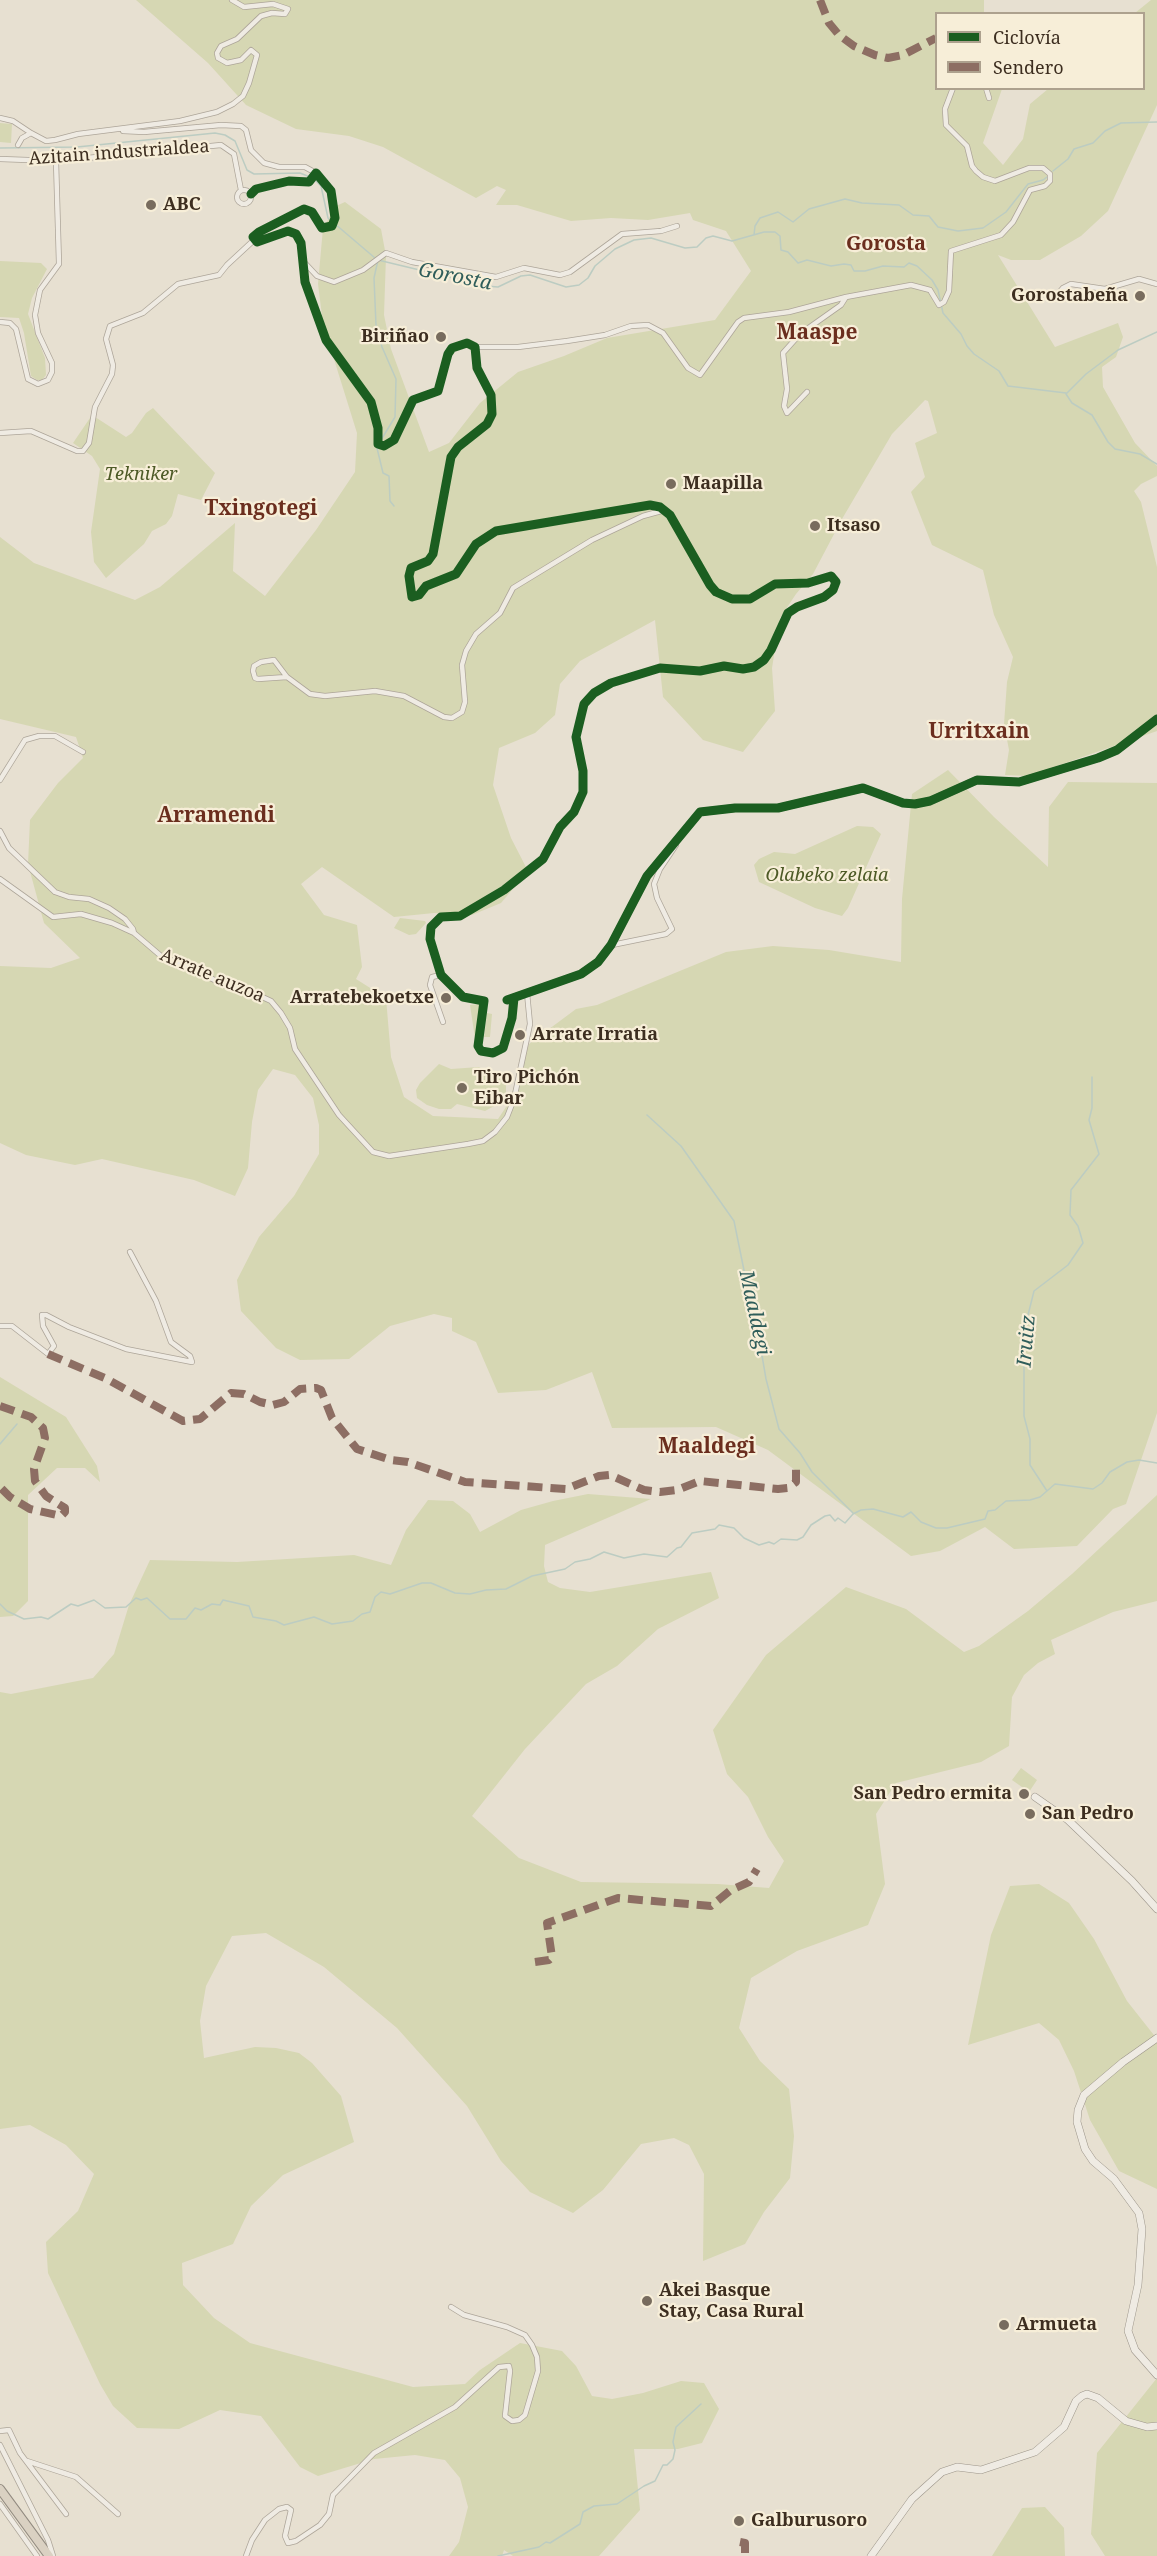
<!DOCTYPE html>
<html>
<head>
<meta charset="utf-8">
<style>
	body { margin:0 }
	#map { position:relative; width:1157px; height:2556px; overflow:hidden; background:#e7e0d1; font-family:"Noto Serif",serif }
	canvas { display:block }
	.legend { position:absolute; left:935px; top:12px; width:210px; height:78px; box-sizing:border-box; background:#f7eed8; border:2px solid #ada18e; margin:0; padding:8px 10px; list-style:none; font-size:18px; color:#3d2e20 }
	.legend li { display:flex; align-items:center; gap:12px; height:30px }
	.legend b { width:30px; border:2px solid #ada18e }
</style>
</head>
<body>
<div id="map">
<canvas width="1157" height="2556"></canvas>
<ul class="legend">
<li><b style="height:8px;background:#1b5e20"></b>Ciclovía</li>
<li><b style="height:8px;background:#8d6e63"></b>Sendero</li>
</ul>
</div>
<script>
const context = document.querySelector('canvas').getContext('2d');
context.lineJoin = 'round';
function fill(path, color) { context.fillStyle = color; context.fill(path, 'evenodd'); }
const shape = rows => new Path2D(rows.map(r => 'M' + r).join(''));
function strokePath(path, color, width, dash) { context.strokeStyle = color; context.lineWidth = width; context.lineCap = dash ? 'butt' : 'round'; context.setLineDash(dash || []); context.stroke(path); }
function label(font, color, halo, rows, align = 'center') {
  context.font = font + ' "Noto Serif",serif'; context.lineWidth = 4.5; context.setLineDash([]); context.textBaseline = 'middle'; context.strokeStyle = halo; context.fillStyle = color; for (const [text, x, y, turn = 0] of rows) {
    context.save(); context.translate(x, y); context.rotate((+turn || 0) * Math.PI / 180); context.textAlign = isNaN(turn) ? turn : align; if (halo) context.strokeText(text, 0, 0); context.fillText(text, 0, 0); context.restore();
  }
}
fill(shape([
	[136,0,984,0,984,13,936,14,936,88,1002,89,983,143,1003,165,1023,139,1030,104,1048,89,1144,88,1144,14,1135,13,1151,0,1157,0,1157,105,1108,211,1081,236,1040,260,1011,260,998,255,1055,347,1118,323,1123,337,1116,357,1102,367,1103,387,1135,443,1157,466,1157,476,1141,484,1134,491,1141,502,1157,567,1157,731,1028,776,1005,775,1009,750,1004,724,1007,682,1013,657,994,615,983,570,932,545,911,492,925,477,915,443,937,433,928,401,925,400,892,434,842,519,813,574,796,594,780,618,772,668,775,711,743,752,703,740,663,697,655,620,580,661,560,684,555,715,535,733,499,748,493,785,511,838,528,871,501,903,472,915,434,913,394,917,322,867,301,884,324,915,357,925,362,967,356,979,386,998,391,1057,404,1097,433,1116,498,1119,508,1104,529,1044,576,1009,597,1005,726,952,773,946,829,950,901,962,902,899,912,794,948,770,994,817,1048,867,1049,807,1068,782,1157,783,1157,1413,1126,1504,1113,1509,1077,1546,1014,1549,985,1527,940,1551,911,1556,768,1450,716,1427,612,1428,592,1372,546,1390,498,1393,476,1342,452,1331,452,1318,434,1314,390,1326,349,1359,300,1360,276,1348,241,1311,237,1280,259,1237,294,1196,319,1154,319,1125,313,1098,295,1075,273,1069,258,1090,252,1122,248,1168,235,1196,194,1180,102,1159,75,1165,26,1155,0,1143,0,966,51,968,80,958,44,923,28,864,30,820,58,783,83,758,76,737,0,719,0,537,34,563,135,600,160,587,235,523,233,571,265,596,316,530,355,472,357,433,323,324,318,284,323,228,336,206,345,202,381,229,386,256,384,315,391,349,429,452,449,443,480,403,518,372,564,356,607,338,715,320,751,271,726,231,693,220,690,213,648,220,611,218,571,221,517,205,496,205,506,190,497,186,476,198,383,147,349,136,296,129,246,105,208,63],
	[0,123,12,124,11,143,0,142],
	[0,261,41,263,47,269,32,298,28,314,45,358,46,375,42,380,37,380,31,376,24,333,19,318,0,317],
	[153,408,215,473,201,500,178,494,172,516,166,524,152,531,144,544,106,578,94,562,91,532,100,469,92,456,73,443,92,415,126,437,132,433,146,413],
	[857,826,873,827,881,834,848,908,842,916,815,908,759,882,754,865,759,859,774,852,795,854],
	[400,918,425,921,426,923,416,934,409,935,394,928],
	[480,1004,477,1045,476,1045,470,1005],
	[487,1013,492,1014,490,1037,484,1037],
	[439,1064,451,1069,479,1067,503,1079,506,1086,506,1094,496,1105,485,1111,457,1104,451,1109,439,1109,427,1105,417,1098,416,1090,420,1083],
	[0,1377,66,1417,97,1466,100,1482,85,1468,57,1468,28,1495,28,1601,13,1616,0,1617],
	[588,1494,651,1499,545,1545,544,1566,548,1582,560,1588,590,1592,711,1572,719,1598,658,1629,617,1666,586,1684,525,1749,472,1816,519,1858,581,1882,718,1884,769,1888,784,1861,768,1837,748,1797,727,1774,713,1730,766,1655,846,1587,906,1609,964,1652,979,1646,1028,1611,1072,1574,1157,1495,1157,1601,1113,1612,1051,1640,1055,1654,1038,1663,1024,1675,1012,1697,1009,1746,981,1762,896,1783,876,1814,885,1884,868,1925,797,1951,751,1978,739,2028,760,2061,789,2089,794,2136,790,2178,764,2212,745,2244,703,2261,704,2174,689,2145,674,2138,641,2144,603,2190,573,2213,530,2192,501,2161,467,2106,397,2028,324,1967,266,1933,232,1936,206,1986,200,2021,204,2058,255,2047,276,2048,299,2053,312,2063,341,2096,354,2142,283,2175,251,2206,233,2244,182,2263,183,2285,214,2318,250,2343,413,2387,465,2384,480,2370,520,2343,562,2351,576,2366,592,2396,612,2399,643,2393,681,2381,704,2383,719,2409,702,2443,678,2449,634,2449,640,2510,599,2556,513,2556,504,2550,502,2556,449,2556,459,2542,468,2507,460,2478,445,2460,415,2455,374,2459,318,2476,300,2467,261,2416,220,2410,179,2429,137,2428,113,2406,100,2384,48,2273,46,2242,78,2211,94,2174,66,2145,30,2125,0,2129,0,1692,11,1694,93,1678,114,1654,129,1605,150,1560,237,1562,354,1555,391,1565,406,1530,428,1500,453,1501,470,1514,480,1532,521,1510,553,1501],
	[1021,1768,1037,1780,1029,1792,1012,1780],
	[1039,1884,1069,1903,1094,1939,1127,2001,1157,2039,1157,2189,1119,2171,1090,2120,1074,2071,1059,2040,1039,2023,968,2045,991,1935,1010,1886],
	[1157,2378,1157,2556,1105,2556,1091,2534,1097,2453],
	[1045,2507,1064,2528,1065,2556,992,2556,1022,2508]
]), '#d6d7b3');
strokePath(shape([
	[0,148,77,147,215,133,225,135,235,141,247,170,254,174,300,173,310,177],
	[1053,171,1068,159,1074,149,1093,143,1105,131,1121,123,1157,122],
	[315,180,321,186,328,218,375,258],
	[754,235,755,226,760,218,778,212,793,222,809,209,845,199,862,203,899,205,913,215,929,216,938,227,958,231,983,228,1006,212,1028,184,1043,180,1047,177],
	[1067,393,1086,374,1118,350,1157,332],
	[1066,394,1072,403,1092,415,1108,442,1115,449,1140,454,1157,464],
	[381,440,395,417,396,379,382,347,376,325,374,278,378,260,486,286,498,287,521,276,530,275,566,287,579,285,588,278,595,266,615,249,634,240,651,238,685,248,697,247,706,238,713,236,732,241,764,232,775,232,780,236,781,250,788,252,798,263,807,260,831,266,844,264,851,265,854,271,865,271,883,266,904,267,909,263,917,266,932,280,938,290,943,313,961,334,967,346,974,354,999,371,1008,386,1066,393],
	[377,448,383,473,389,476,390,501,394,506],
	[647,1115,681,1146,734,1221,748,1290,756,1320,766,1379,779,1429,800,1453,812,1472,853,1513],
	[0,1444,17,1424],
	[1047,1491,1030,1465,1030,1439,1024,1416,1024,1331,1034,1291,1068,1265,1083,1243,1078,1226,1070,1215,1071,1190,1099,1154,1089,1120,1092,1108,1092,1077],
	[0,1604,7,1611,24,1619,41,1617,48,1619,71,1604,78,1606,94,1600,105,1608,126,1607,136,1598,141,1600,147,1598,170,1619,186,1619,195,1608,201,1610,212,1604,220,1605,223,1600,249,1606,253,1617,276,1621,284,1625,314,1617,332,1624,353,1621,362,1614,370,1612,375,1597,381,1592,390,1594,422,1583,431,1583,455,1593,470,1594,486,1590,506,1589,532,1576,565,1569,575,1562,590,1559,604,1552,624,1558,644,1554,667,1557,677,1548,681,1547,692,1533,715,1529,719,1525,734,1528,744,1538,759,1545,769,1542,774,1544,781,1539,797,1540,803,1537,811,1525,825,1516,830,1515,835,1521,838,1518,845,1523,853,1514,861,1510,873,1509,903,1517,911,1512,921,1522,936,1528,947,1528,985,1519,988,1511,995,1510,1006,1501,1030,1500,1040,1497,1055,1484,1093,1489,1102,1483,1110,1472,1127,1462,1139,1460,1157,1463],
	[498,2556,539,2547,546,2542,550,2543,580,2524,583,2512,594,2506,617,2504,644,2486,655,2481,663,2465,667,2465,673,2459,675,2450,673,2442,676,2427,701,2404]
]), '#bcccc2', 1.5);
const street = shape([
	[986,88,989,98],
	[0,118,13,121,31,133],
	[123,131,144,132,221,125,241,126,246,130,251,150,264,163,279,167,305,167,316,173],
	[18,145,22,138,31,133,46,141,55,140,78,134,180,121,217,112,233,104,243,96,249,83,257,55,251,50,241,60,227,63,218,58,217,53,221,46,237,39,261,16,272,13,285,14,288,9,273,4,244,7,232,0],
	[0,159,56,161,221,145,234,154,241,190],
	'237 197a7 7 0 1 1 14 0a7 7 0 1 1-14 0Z',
	[251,194,256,189,289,181,309,182,316,173,331,191,335,218,332,226,322,228,312,212,304,209,259,232,253,237,257,242,288,231,296,234,301,243,305,282,326,340,371,402,378,428,378,444,384,446,394,440,413,400,438,391,448,354,452,348,467,343,475,347,477,368,491,395,492,414,487,424,458,447,451,457,433,554,428,561,411,568,409,576,412,597,419,595,426,586,456,574,476,544,496,531,650,505,660,507,670,515,710,585,716,592,732,599,750,599,775,584,808,583,831,576,836,582,833,590,824,597,797,607,788,613,771,650,764,660,754,667,743,669,724,666,700,671,660,668,611,683,594,693,584,704,576,737,583,771,583,792,574,812,560,827,543,859,504,890,460,916,441,917,431,927,430,939,441,975,463,997,484,1001,478,1046,481,1051,493,1053,503,1048,512,1018,514,998],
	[302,260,317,276,334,282,363,270,386,253,412,262,496,277,524,268,560,275,570,272,622,234,661,231,677,226],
	[1058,294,1063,288,1071,284,1105,289,1139,279,1157,284],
	[846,297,911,285,930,290,939,305,944,302,949,291,951,251,1001,235,1013,222,1030,190,1045,186,1050,181,1050,174,1043,168,1029,168,995,181,983,177,976,171,972,166,967,146,946,125,945,109,953,88],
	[0,322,10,323,16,329,28,379,38,384,48,380,52,372,52,363,38,333,35,315,40,290,59,264,56,161],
	[475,347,518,347,567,341,605,335,631,326,648,325,663,333,688,368,700,375,738,322,744,318,789,312,846,297,841,305,800,334,783,353,787,389,784,406,787,413,807,392],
	[0,433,31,431,77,451,83,451,89,443,95,407,112,374,113,365,106,339,110,326,143,313,178,284,219,275,227,265,254,240],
	[287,677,258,679,255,678,253,671,254,666,261,662,274,660,287,677,310,694,325,696,375,691,404,696,444,717,452,718,462,712,465,702,462,665,466,651,476,634,500,613,513,588,592,540,643,516,665,510],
	[0,780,25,740,39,736,55,736,83,752],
	[0,831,9,848,55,892,69,897,89,899,109,908,125,919,133,929,134,933],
	[0,879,53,917,81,914,112,923,134,933,161,956,191,968,226,986,245,989,271,1001,281,1013,290,1028,295,1049,339,1115,373,1152,389,1156,468,1144,483,1141,495,1132,507,1117,514,1099,530,1024,527,993],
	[612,945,666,934,672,929,657,898,654,884,660,869,676,845],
	[441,975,432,977,430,985,443,1022],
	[0,1326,12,1326,48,1354,54,1346,43,1326,42,1315,46,1315,69,1327,126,1349,192,1362,190,1356,171,1342,156,1301,130,1252],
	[0,2431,9,2430,20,2453,66,2514],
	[0,2445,48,2540,53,2556],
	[27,2461,76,2477,118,2514],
	[0,2504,37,2556],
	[246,2556,252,2540,265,2520,279,2509,287,2507,291,2510,285,2536,288,2543,296,2541,320,2525,329,2514,333,2495,374,2453,455,2407,499,2367,509,2366,510,2371,505,2416,512,2421,519,2420,525,2415,538,2371,537,2357,532,2345,525,2335,507,2327,464,2315,451,2307]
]);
const secondary = shape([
	[507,1000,581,974,598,962,611,945,647,876,700,812,735,808,778,808,863,788,903,803,915,804,930,801,977,780,1019,782,1098,758,1117,750,1157,719],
	[1035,1797,1068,1820,1132,1881,1157,1909],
	[1157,2038,1123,2062,1084,2095,1078,2110,1077,2122,1085,2149,1093,2161,1114,2179,1139,2213,1142,2229,1138,2285,1128,2331,1135,2350,1157,2375],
	[871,2556,912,2499,942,2472,957,2467,981,2470,1035,2452,1064,2427,1076,2401,1082,2396,1087,2394,1098,2398,1126,2421,1147,2427,1157,2426]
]);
const highway = shape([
	[0,2489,49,2556]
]);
strokePath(street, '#ada599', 6);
strokePath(secondary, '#9c958a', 8);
strokePath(highway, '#928b80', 10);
strokePath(street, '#efebe3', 4.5);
strokePath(secondary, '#efebe3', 7);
strokePath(highway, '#dad1c2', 8);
strokePath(shape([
	[820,0,829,23,839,35,854,46,875,55,888,58,903,55,936,38],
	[48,1354,107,1379,183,1421,200,1419,231,1393,244,1394,260,1402,273,1405,284,1402,300,1389,316,1388,321,1390,332,1418,357,1449,391,1460,408,1462,465,1482,566,1489,599,1476,610,1475,644,1490,660,1492,677,1490,700,1481,778,1489,788,1488,796,1482,796,1466],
	[0,1406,31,1417,43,1428,45,1438,34,1469,35,1481,46,1496,65,1508,65,1512,61,1516,30,1509,10,1497,0,1487],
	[535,1962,549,1960,552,1957,547,1923,618,1898,711,1906,731,1890,749,1882,757,1869],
	[740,2542,745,2543,745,2556]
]), '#8d6e63', 8, [15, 8]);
strokePath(shape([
	[251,194,256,189,289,181,309,182,316,173,331,191,335,218,332,226,322,228,312,212,304,209,259,232,253,237,257,242,288,231,296,234,301,243,305,282,326,340,371,402,378,428,378,444,384,446,394,440,413,400,438,391,448,354,452,348,467,343,475,347,477,368,491,395,492,414,487,424,458,447,451,457,433,554,428,561,411,568,409,576,412,597,419,595,426,586,456,574,476,544,496,531,650,505,660,507,670,515,710,585,716,592,732,599,750,599,775,584,808,583,831,576,836,582,833,590,824,597,797,607,788,613,771,650,764,660,754,667,743,669,724,666,700,671,660,668,611,683,594,693,584,704,576,737,583,771,583,792,574,812,560,827,543,859,504,890,460,916,441,917,431,927,430,939,441,975,463,997,484,1001,478,1046,481,1051,493,1053,503,1048,512,1018,514,998],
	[507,1000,581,974,598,962,611,945,647,876,700,812,735,808,778,808,863,788,903,803,915,804,930,801,977,780,1019,782,1098,758,1117,750,1157,719]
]), '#1b5e20', 9);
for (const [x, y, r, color] of [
	[151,205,6,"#786c5e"],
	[1140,296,6,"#786c5e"],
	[441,337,6,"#786c5e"],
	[671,484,6,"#786c5e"],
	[815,526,6,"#786c5e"],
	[446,998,6,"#786c5e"],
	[520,1035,6,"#786c5e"],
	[462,1088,6,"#786c5e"],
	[1024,1794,6,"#786c5e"],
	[1030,1814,6,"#786c5e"],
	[647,2301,6,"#786c5e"],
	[1004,2325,6,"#786c5e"],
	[739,2521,6,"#786c5e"]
]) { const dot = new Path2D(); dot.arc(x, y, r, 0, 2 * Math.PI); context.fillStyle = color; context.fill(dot); strokePath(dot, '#f7eed8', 2); }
label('18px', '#3d2e20', '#f7eed8', [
	["Azitain industrialdea",119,153,-4],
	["Arrate auzoa",212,976,23]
]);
label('bold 18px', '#3d2e20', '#f7eed8', [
	["ABC",163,205],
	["Gorostabeña",1128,296,"right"],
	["Biriñao",429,337,"right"],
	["Maapilla",683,484],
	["Itsaso",827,526],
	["Arratebekoetxe",434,998,"right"],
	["Arrate Irratia",532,1035],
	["Tiro Pichón",474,1078],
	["Eibar",474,1099],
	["San Pedro ermita",1012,1794,"right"],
	["San Pedro",1042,1814],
	["Akei Basque",659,2291],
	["Stay, Casa Rural",659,2312],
	["Armueta",1016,2325],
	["Galburusoro",751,2521]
], 'left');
label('italic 18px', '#4d5a26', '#f7eed8', [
	["Tekniker",141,475],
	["Olabeko zelaia",827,876]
]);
label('bold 20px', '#6b2e1e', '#f7eed8', [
	["Gorosta",886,244]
]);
label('italic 20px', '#2f5d5a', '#f7eed8', [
	["Gorosta",455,277,11],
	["Maaldegi",754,1313,78],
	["Iruitz",1027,1341,-85]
]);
label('bold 21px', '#6b2e1e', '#f7eed8', [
	["Maaspe",817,333],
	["Txingotegi",261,509],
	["Urritxain",979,732],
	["Arramendi",216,816],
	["Maaldegi",707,1447]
]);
</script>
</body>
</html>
